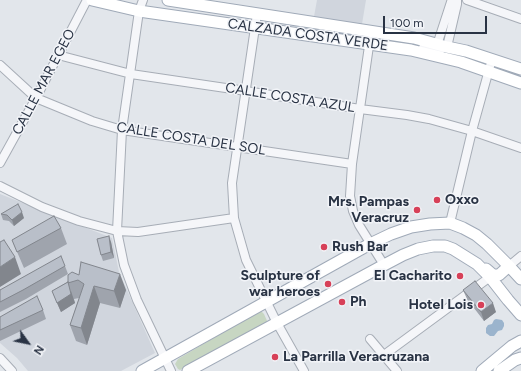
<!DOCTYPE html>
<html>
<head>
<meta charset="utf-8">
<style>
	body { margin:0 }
	#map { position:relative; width:521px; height:371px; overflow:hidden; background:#e2e6eb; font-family:Figtree,sans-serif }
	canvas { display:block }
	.north { position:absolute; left:8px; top:323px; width:40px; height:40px; -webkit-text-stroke:3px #f2f4f8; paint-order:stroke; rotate:123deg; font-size:11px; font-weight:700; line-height:16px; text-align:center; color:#293344 }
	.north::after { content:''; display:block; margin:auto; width:14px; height:18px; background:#293344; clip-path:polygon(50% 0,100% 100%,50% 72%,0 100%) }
	.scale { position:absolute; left:383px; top:16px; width:104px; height:18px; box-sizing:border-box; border:2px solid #293344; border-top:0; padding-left:5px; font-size:12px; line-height:14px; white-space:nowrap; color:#293344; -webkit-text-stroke:3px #f2f4f8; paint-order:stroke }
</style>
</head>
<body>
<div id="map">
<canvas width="521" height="371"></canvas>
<div class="north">N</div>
<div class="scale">100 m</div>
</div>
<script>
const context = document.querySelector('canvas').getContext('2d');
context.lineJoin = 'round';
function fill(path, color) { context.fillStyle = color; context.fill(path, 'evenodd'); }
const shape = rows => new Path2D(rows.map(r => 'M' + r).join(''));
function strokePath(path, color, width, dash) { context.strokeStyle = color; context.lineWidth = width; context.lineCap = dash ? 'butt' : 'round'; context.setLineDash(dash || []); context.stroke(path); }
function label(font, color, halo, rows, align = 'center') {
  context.font = font + ' Figtree,sans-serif'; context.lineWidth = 3; context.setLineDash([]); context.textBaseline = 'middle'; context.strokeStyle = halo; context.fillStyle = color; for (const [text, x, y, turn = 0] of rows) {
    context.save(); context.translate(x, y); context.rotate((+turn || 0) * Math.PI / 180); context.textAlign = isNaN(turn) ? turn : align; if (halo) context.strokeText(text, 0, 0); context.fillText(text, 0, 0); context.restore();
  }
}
fill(shape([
	[317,0,366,0,361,30,313,22],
	[0,194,112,238,119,272,155,353,121,371,28,371,17,358,0,343]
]), '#d0d5dd');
fill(shape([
	[261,311,264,314,268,323,180,370,178,369,175,364,178,359,237,324]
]), '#c7d6c2');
fill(shape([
	[496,319,502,320,504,323,504,326,502,330,498,331,494,336,490,336,486,333,486,328,488,325,492,324,494,320]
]), '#9bb4cd');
const minor = shape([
	[143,0,139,11,122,130,117,231,124,265,137,300,171,371],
	[467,0,521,19],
	[257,14,232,183,234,218,246,260,277,323,304,371],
	[370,39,352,164,350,196,353,211,359,225,384,265],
	[437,45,451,2,453,0],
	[423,48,437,50,440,50,443,48,447,47,457,4,457,0],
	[58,55,131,74,246,91,360,109,407,115,429,119,472,131,521,148],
	[0,65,36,98,92,121,122,130,352,164],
	[0,163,36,98,87,0],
	[0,186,42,207,79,221,117,231,138,232,234,218],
	[450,223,472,131,492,59],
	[509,266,521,256],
	[370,339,397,371],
	[384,355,490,277],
	[0,358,12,371]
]);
const major = shape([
	[92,0,139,11,411,50,461,62,521,83],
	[168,0,414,38,447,47,466,51,521,69],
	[486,269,493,275,499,275,509,266],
	[142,371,370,244,391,234,411,227,430,224,450,223,463,228,476,235,487,244,509,266,521,279],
	[188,371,384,265,403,255,418,249,433,246,445,246,453,249,477,264,490,277,508,300,521,315],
	[482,371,512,346,521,341],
	[499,371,515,360,521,358]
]);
strokePath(minor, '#a7adb6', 10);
strokePath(major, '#a0aab8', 13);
strokePath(minor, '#f5f6f9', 8);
strokePath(major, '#fff', 11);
fill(shape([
	[1,214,24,218,14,226,9,221,3,220],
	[61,228,67,244,24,268,12,240],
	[111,242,114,258,103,261,101,255],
	[65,266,68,274,26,299,0,312,0,290],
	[79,275,126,290,120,308,100,303,87,345,76,341,70,325,79,298,74,299,75,303,61,312,52,291],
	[463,290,496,312,484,321,467,299],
	[43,310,46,319,0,341,0,317]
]), '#9fa4ad');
fill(shape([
	[22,212,24,218,14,226,12,220],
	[109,236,111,242,114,258,111,252],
	[15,257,21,274,0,287,0,267],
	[120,274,126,290,120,308,114,291],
	[94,286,100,303,87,345,81,328],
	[71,291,75,303,61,312,57,303],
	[493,303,496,312,484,321,481,312]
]), '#82868d');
const building = shape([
	[18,204,22,212,12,220,7,215,1,214,18,204],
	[54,216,61,228,17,252,12,240,54,216],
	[109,236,111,252,101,255,97,239,109,236],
	[4,240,15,257,0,267,0,242,4,240],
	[61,256,65,266,23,290,0,302,0,290,61,256],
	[81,262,120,274,114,291,94,286,81,328,70,325,84,284,78,280,68,283,68,275,72,272,79,275,81,262],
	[475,281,493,303,481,312,463,290,475,281],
	[68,282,71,294,57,303,52,291,68,282],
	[37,296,43,310,0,330,0,317,37,296]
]);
fill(building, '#b9bfc9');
strokePath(building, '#82868d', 1);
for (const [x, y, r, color] of [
	[437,200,4,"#d74058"],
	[417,210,4,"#d74058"],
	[324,247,4,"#d74058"],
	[460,276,4,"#d74058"],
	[328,284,4,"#d74058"],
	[342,302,4,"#d74058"],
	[481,305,4,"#d74058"],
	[275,357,4,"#d74058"]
]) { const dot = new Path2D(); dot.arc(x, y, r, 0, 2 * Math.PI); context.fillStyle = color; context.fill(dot); strokePath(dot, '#f2f4f8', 1.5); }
label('14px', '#293344', '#f2f4f8', [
	["CALZADA COSTA VERDE",308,35,8],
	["CALLE MAR EGEO",44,82,-62],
	["CALLE COSTA AZUL",290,98,9],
	["CALLE COSTA DEL SOL",191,139,9]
]);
label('bold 14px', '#293344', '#f2f4f8', [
	["Oxxo",445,200],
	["Mrs. Pampas",409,202,"right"],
	["Veracruz",409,218,"right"],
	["Rush Bar",332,247],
	["Sculpture of",320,276,"right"],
	["war heroes",320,292,"right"],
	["El Cacharito",452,276,"right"],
	["Ph",350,302],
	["Hotel Lois",473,305,"right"],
	["La Parrilla Veracruzana",283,357]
], 'left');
</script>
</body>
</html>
